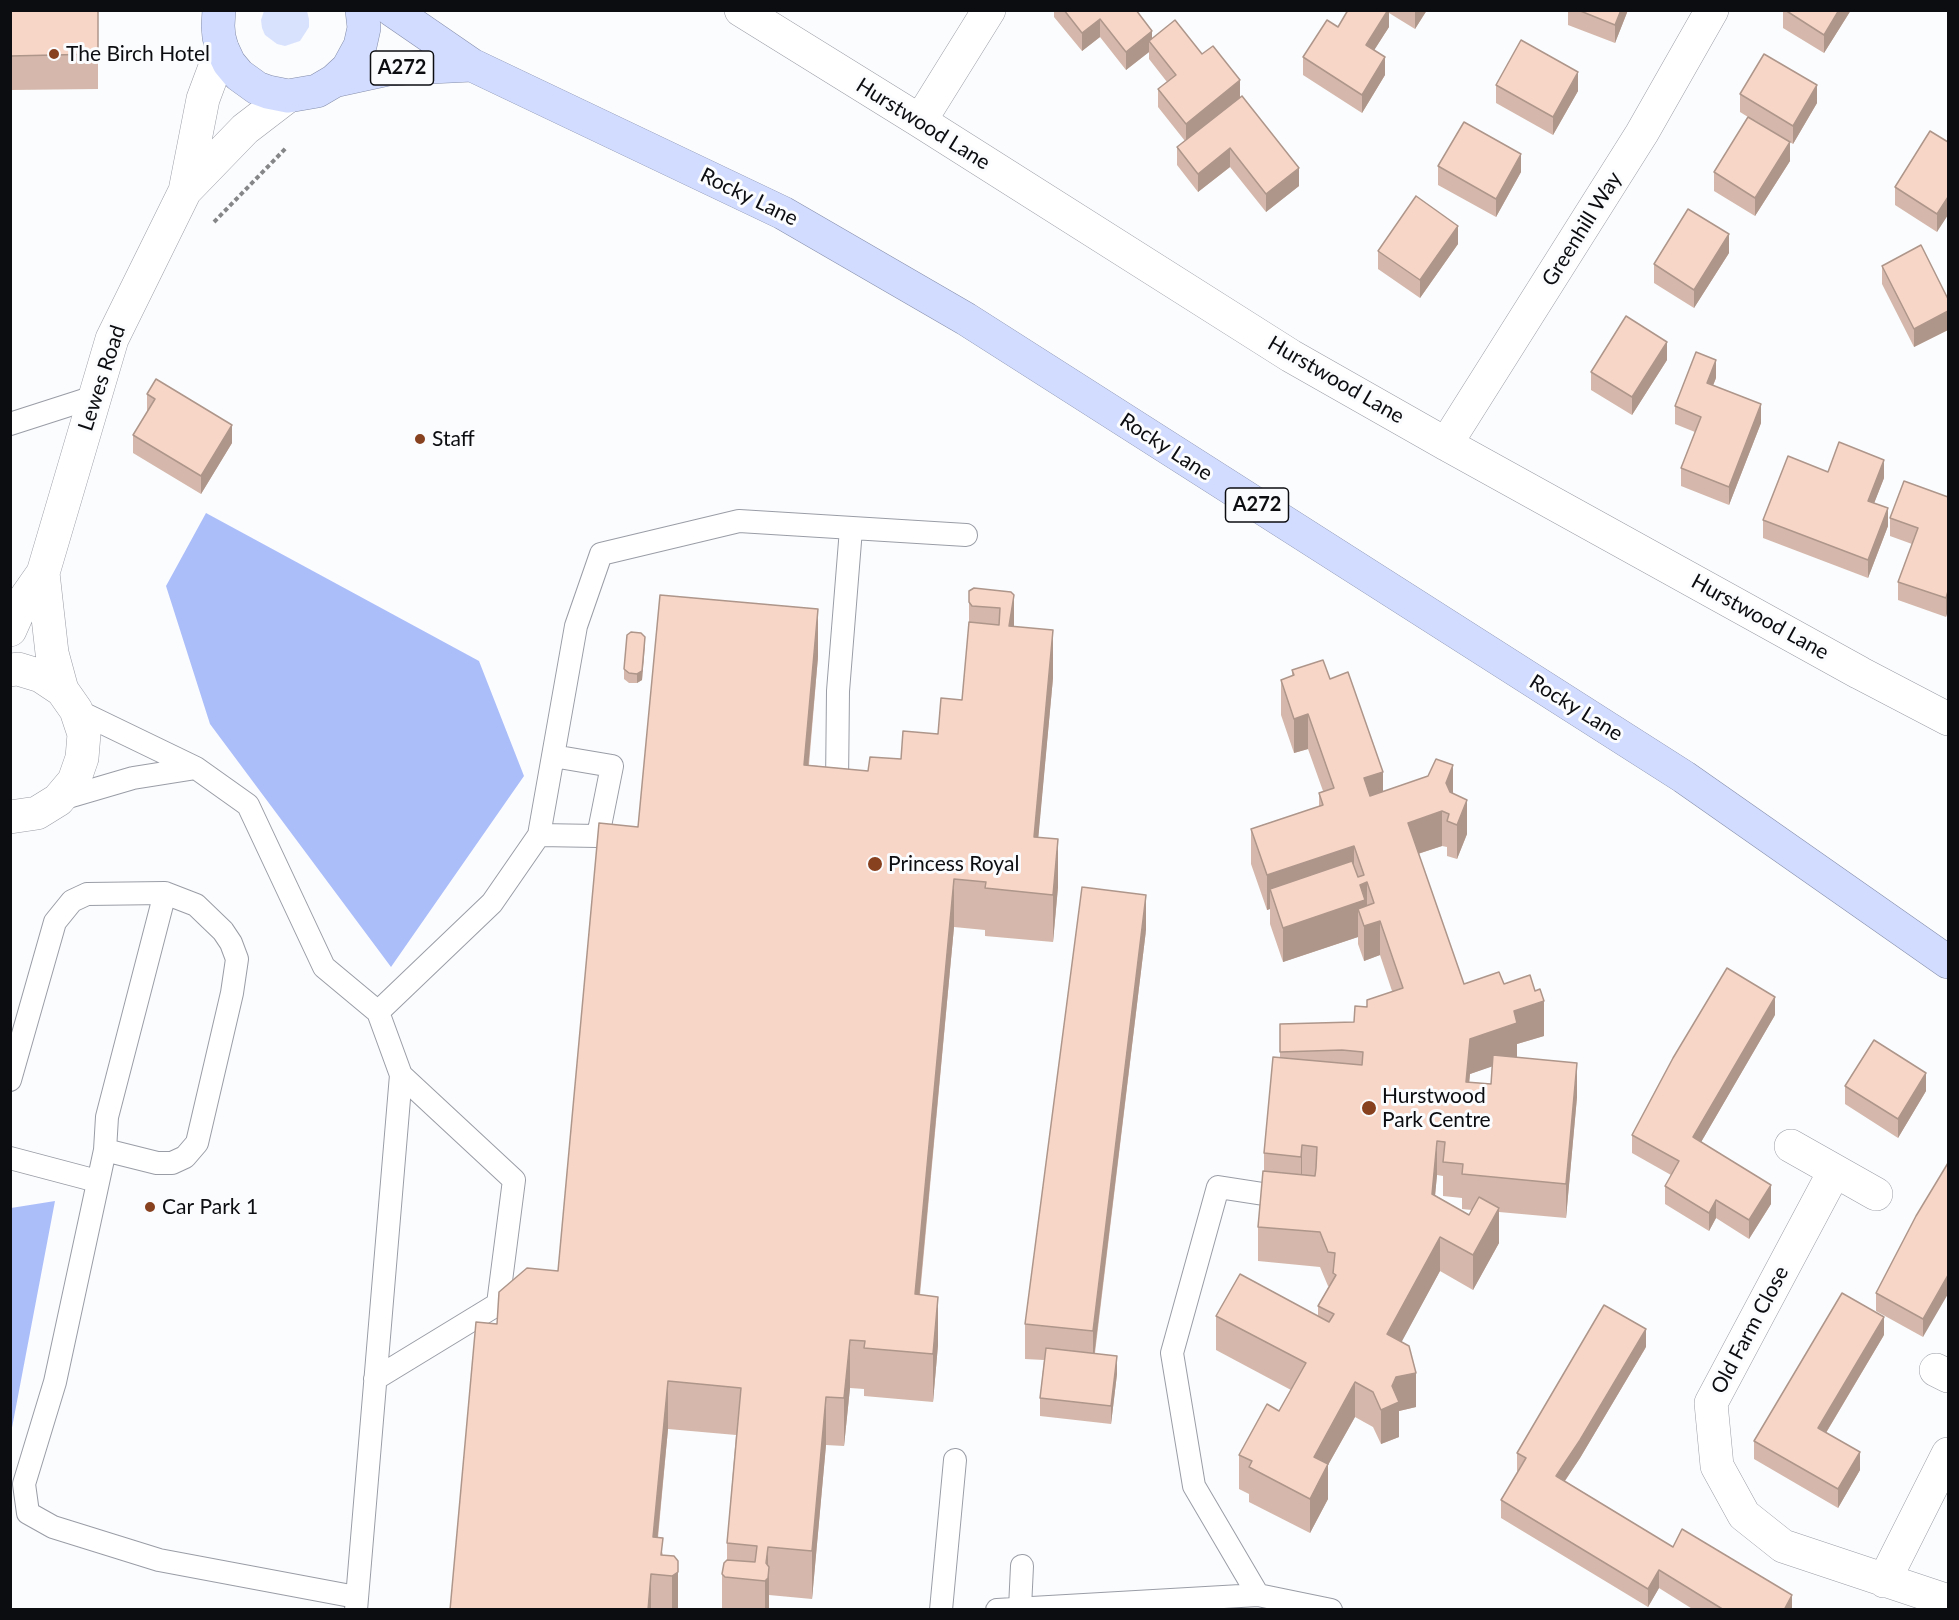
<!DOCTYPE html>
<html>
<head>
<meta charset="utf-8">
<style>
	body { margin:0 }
	#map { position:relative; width:1959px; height:1620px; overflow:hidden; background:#fbfcfe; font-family:Lato,sans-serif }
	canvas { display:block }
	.frame { position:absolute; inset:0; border:12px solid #0c0d10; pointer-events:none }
</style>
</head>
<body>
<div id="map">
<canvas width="1959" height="1620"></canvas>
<div class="frame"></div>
</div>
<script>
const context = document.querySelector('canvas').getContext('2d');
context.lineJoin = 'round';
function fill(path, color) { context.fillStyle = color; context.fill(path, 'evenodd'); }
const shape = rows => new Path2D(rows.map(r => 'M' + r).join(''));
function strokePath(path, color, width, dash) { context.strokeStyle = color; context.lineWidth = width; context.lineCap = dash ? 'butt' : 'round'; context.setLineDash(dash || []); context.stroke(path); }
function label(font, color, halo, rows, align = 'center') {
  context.font = font + ' Lato,sans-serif'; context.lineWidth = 6; context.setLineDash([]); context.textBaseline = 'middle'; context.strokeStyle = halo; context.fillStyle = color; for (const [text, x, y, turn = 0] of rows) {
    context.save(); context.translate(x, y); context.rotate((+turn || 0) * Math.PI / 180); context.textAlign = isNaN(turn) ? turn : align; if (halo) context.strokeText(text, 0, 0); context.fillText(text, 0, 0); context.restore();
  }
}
fill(shape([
	[264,11,307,11,309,19,309,27,300,41,285,46,277,44,265,35,262,28,261,20]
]), '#d9e2fd');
fill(shape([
	[206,513,479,661,524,776,391,967,210,724,166,586],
	[55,1201,11,1433,11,1208]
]), '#acbef9');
const service = shape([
	[10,424,94,397],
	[76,710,196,768,248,805,324,967,378,1012,401,1075,356,1610],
	[837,784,838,691,851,529],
	[58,800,133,778,196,768],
	[539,835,598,836,612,766,553,756],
	[165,893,107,1117,105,1150,55,1382,24,1484,28,1513,53,1527,159,1560,356,1597],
	[378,1012,492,903,539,835,576,626,601,554,739,521,966,535],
	[10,1080,55,922,72,901,87,894,165,893,196,905,223,931,231,943,237,959,232,993,197,1143,185,1157,172,1163,157,1163,105,1150],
	[10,1158,97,1181],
	[375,1379,498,1304,514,1180,401,1075],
	[1258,1595,1194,1486,1172,1353,1218,1187,1289,1198],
	[1020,1608,1022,1566],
	[941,1610,955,1460],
	[997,1610,1258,1595,1331,1610]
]);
const minor = shape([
	[741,10,920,121,1291,356,1446,444,1860,673,1948,719],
	[920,121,989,10],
	[1446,444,1642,133,1712,10],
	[1791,1146,1876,1194],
	[1834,1172,1711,1403,1717,1466,1744,1515,1783,1546,1948,1601],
	[1936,1370,1948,1376],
	[1884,1581,1948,1454]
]);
const secondary = shape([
	[185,191,245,129,288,96],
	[43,573,52,653,62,690],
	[10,630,22,603,43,573,112,339,185,191,203,99,222,48],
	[10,670,18,669,41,676,62,690,76,710,84,734,82,758,74,781,58,800,37,813,10,817]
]);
const trunk = shape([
	[219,10,218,26,219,37,222,48,229,63,239,75,257,88,268,92,288,96,317,91,334,81,348,68,360,46,364,28,362,10],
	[392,10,472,65,783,213,966,319,1684,777,1948,962],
	[334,81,389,69,472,65]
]);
strokePath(service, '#9a9da6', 24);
strokePath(minor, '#9a9da6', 34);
strokePath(secondary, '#9a9da6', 34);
strokePath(trunk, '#858eab', 34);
strokePath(shape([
	[214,222,286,148]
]), '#858688', 4, [4.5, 3]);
strokePath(service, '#fff', 22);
strokePath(minor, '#fff', 33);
strokePath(secondary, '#fff', 33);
strokePath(trunk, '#d2dcfe', 33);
fill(shape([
	[10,10,98,10,98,89,10,90],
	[1054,10,1136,10,1152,39,1202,54,1240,98,1299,186,1266,212,1230,167,1198,192,1177,165,1177,147,1185,141,1158,107,1158,89,1167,82,1149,59,1149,52,1126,70,1100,37,1082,51,1054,17],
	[1348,10,1427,10,1415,29,1389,13,1389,27,1374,50,1385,75,1362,113,1303,75,1303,57,1338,27],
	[1568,10,1628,10,1615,43,1568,25],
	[1783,10,1851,10,1824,53,1783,28],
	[1496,85,1578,91,1553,135,1496,103],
	[1740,94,1817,103,1793,144,1754,120,1790,161,1755,216,1714,191,1714,172,1748,117,1740,112],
	[1948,142,1937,232,1895,205,1895,187],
	[1438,166,1521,172,1496,217,1438,185],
	[1458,244,1420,298,1378,269,1378,251],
	[1729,253,1694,308,1654,283,1654,264],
	[1882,266,1948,299,1948,330,1914,347,1882,284],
	[1667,360,1632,415,1591,390,1591,372],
	[1716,378,1713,385,1761,423,1729,505,1681,486,1681,468,1695,432,1675,424,1675,406],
	[147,394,232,443,201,494,133,453,133,435,147,412],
	[1828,472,1884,478,1874,503,1888,526,1868,578,1763,538,1763,520],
	[1948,497,1948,610,1946,617,1898,600,1898,582,1912,544,1890,536,1890,518],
	[1011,592,1014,626,1053,678,1038,837,1058,887,1053,942,985,936,985,930,954,927,920,1295,938,1345,933,1402,864,1396,864,1389,850,1388,844,1446,826,1445,812,1599,769,1595,769,1610,722,1610,722,1574,727,1560,727,1543,736,1435,668,1429,658,1538,663,1555,678,1561,678,1610,450,1610,497,1324,558,1271,638,827,818,657,809,765,868,771,901,759,938,734,962,700,969,625,969,602],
	[645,646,642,680,637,683,629,683,624,679,624,669],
	[1292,670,1330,679,1383,791,1453,794,1467,834,1457,859,1447,856,1447,847,1442,846,1418,854,1464,984,1504,984,1544,1036,1517,1044,1517,1057,1577,1097,1566,1218,1499,1212,1499,1243,1473,1290,1440,1271,1401,1342,1416,1407,1399,1411,1399,1437,1381,1444,1373,1427,1355,1417,1328,1465,1328,1499,1310,1533,1249,1502,1249,1494,1239,1489,1239,1455,1279,1411,1291,1390,1216,1350,1216,1316,1318,1316,1318,1306,1329,1286,1328,1286,1320,1267,1258,1261,1258,1227,1264,1171,1264,1153,1280,1058,1280,1024,1354,1022,1367,1007,1392,991,1380,955,1364,961,1358,944,1358,937,1283,962,1270,924,1270,909,1267,910,1251,864,1251,829,1319,807,1319,793,1323,791,1308,749,1294,753,1281,715,1281,680,1292,676],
	[1492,1066,1491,1084,1469,1082,1470,1074],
	[1437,1175,1443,1176,1443,1196,1462,1198,1462,1209,1472,1210,1469,1215,1435,1195],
	[1146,930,1095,1353,1117,1374,1111,1424,1040,1416,1040,1398,1044,1360,1025,1359,1025,1324],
	[1775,1015,1701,1142,1771,1204,1749,1239,1716,1218,1709,1231,1665,1204,1665,1186,1671,1175,1632,1153,1632,1135],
	[1845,1086,1926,1091,1898,1138,1845,1104],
	[1948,1163,1923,1337,1876,1311,1876,1293],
	[1884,1335,1826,1433,1860,1470,1838,1508,1754,1459,1754,1441],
	[1646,1347,1580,1458,1565,1481,1673,1547,1792,1610,1694,1610,1659,1588,1648,1607,1501,1518,1501,1500,1518,1472,1517,1471,1517,1453]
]), '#d5b8ab');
fill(shape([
	[1388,10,1389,10,1389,27,1366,63,1366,45],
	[1415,10,1427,10,1415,29],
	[1621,10,1628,10,1615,43,1615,25],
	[1839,10,1851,10,1824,53,1824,35],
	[1100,19,1100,37,1082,51,1082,33],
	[1152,31,1152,45,1149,41,1149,52,1126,70,1126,52],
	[1385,57,1385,75,1362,113,1362,95],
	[1578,72,1578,91,1553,135,1553,117],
	[1240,80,1240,99,1186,142,1186,124],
	[1817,85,1817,103,1793,144,1793,126],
	[1790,142,1790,161,1755,216,1755,198],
	[1230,148,1230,167,1198,192,1198,174],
	[1521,154,1521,172,1496,217,1496,199],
	[1299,168,1299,186,1266,212,1266,194],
	[1948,197,1948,215,1937,232,1937,214],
	[1458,226,1458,244,1420,298,1420,280],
	[1729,234,1729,253,1694,308,1694,290],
	[1948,311,1948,330,1914,347,1914,329],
	[1667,342,1667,360,1632,415,1632,397],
	[1716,360,1716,378,1707,401,1707,383],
	[1761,404,1761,423,1729,505,1729,487],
	[232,425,232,443,201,494,201,476],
	[1884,460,1884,478,1868,519,1868,501],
	[1888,508,1888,526,1868,578,1868,560],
	[1948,591,1948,610,1946,617,1946,598],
	[1014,595,1014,643,1009,626],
	[818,609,818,657,804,813,804,765],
	[1053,630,1053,678,1034,885,1034,837],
	[645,637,642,680,637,683,637,674],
	[1308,714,1308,749,1294,753,1294,719],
	[1453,765,1453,800,1446,783],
	[1383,772,1383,806,1364,813,1364,778],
	[1467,800,1467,834,1457,859,1457,825],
	[1442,811,1442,846,1408,857,1408,823],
	[1058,839,1058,887,1053,942,1053,895],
	[1354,846,1354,880,1270,889,1270,909,1267,910,1267,875],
	[954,879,954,927,915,1342,915,1294],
	[1367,882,1367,917,1380,921,1380,955,1364,961,1364,926,1358,909,1358,937,1283,962,1283,928,1360,885],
	[1146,895,1146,930,1093,1365,1093,1331],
	[1775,997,1775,1015,1693,1156,1693,1137],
	[1544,1001,1544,1036,1517,1044,1517,1058,1470,1074,1466,1117,1466,1082,1470,1039,1514,1011],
	[1577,1063,1577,1097,1566,1218,1566,1184],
	[1926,1073,1926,1091,1898,1138,1898,1119],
	[1437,1141,1437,1175,1432,1228,1432,1194],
	[1302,1145,1302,1180,1301,1191,1301,1157],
	[1771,1185,1771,1204,1749,1239,1749,1220],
	[1716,1200,1716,1218,1709,1231,1709,1213],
	[1499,1208,1499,1243,1473,1290,1473,1255],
	[1440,1237,1440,1271,1387,1369,1387,1334],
	[1948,1275,1948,1294,1923,1337,1923,1319],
	[938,1297,938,1345,933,1402,933,1354],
	[1884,1317,1884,1335,1818,1446,1818,1428],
	[1646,1329,1646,1347,1580,1458,1556,1494,1556,1476],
	[850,1340,850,1388,844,1446,844,1398],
	[1117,1356,1117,1374,1111,1424,1111,1406],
	[1416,1373,1416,1407,1399,1411,1399,1437,1381,1444,1381,1410,1392,1386,1396,1377],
	[668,1381,668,1429,654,1574,653,1537],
	[1355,1382,1355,1417,1328,1465,1328,1499,1310,1533,1310,1499,1314,1457],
	[826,1397,826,1445,812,1599,812,1551],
	[1860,1452,1860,1470,1838,1508,1838,1489],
	[768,1547,768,1578,769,1567,769,1610,765,1610,765,1581],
	[678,1561,678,1610,672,1610,672,1576],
	[1659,1570,1659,1588,1648,1607,1648,1589],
	[651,1574,651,1610,648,1610],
	[1792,1595,1792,1610,1784,1610]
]), '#ae968b');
const building = shape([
	[10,10,98,10,98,54,10,56,10,10],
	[1064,10,1136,10,1152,31,1126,52,1100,19,1082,33,1064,10],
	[1348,10,1388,10,1366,45,1385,57,1362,95,1303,57,1327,20,1338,27,1348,10],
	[1578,10,1621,10,1615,25,1578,10],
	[1785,10,1839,10,1824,35,1785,10],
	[1175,20,1202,54,1213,46,1240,80,1186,124,1158,89,1176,75,1149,41,1175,20],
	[1521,40,1578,72,1553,117,1496,85,1521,40],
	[1764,54,1817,85,1793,126,1740,94,1764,54],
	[1242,96,1299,168,1266,194,1230,148,1198,174,1177,147,1242,96],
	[1748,117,1790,142,1755,198,1714,172,1748,117],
	[1464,122,1521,154,1496,199,1438,166,1464,122],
	[1930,131,1948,142,1948,197,1937,214,1895,187,1930,131],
	[1416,196,1458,226,1420,280,1378,251,1416,196],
	[1688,209,1729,234,1694,290,1654,264,1688,209],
	[1921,245,1948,299,1948,311,1914,329,1882,266,1921,245],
	[1626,316,1667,342,1632,397,1591,372,1626,316],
	[1696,352,1716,360,1707,383,1761,404,1729,487,1681,468,1701,417,1675,406,1696,352],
	[156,379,232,425,201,476,133,435,155,399,147,394,156,379],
	[1839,442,1884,460,1868,501,1888,508,1868,560,1763,520,1788,456,1828,472,1839,442],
	[1904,481,1948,497,1948,591,1946,598,1898,582,1918,528,1890,518,1904,481],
	[974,588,1011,592,1014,595,1009,626,1053,630,1034,837,1058,839,1053,895,985,888,986,882,954,879,915,1294,938,1297,933,1354,864,1348,865,1341,850,1340,844,1398,826,1397,812,1551,768,1547,766,1563,769,1567,768,1578,765,1581,725,1577,722,1574,724,1563,727,1560,755,1562,757,1546,727,1543,741,1388,668,1381,653,1537,663,1538,661,1555,674,1556,678,1561,678,1572,672,1576,651,1574,648,1610,450,1610,476,1322,497,1324,499,1292,527,1268,558,1271,599,823,638,827,660,595,818,609,804,765,868,771,870,757,901,759,903,731,938,734,941,698,962,700,969,622,999,625,1000,608,972,606,969,602,969,591,974,588],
	[631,632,641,633,645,637,642,671,637,674,629,673,624,669,627,635,631,632],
	[1323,660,1330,679,1348,672,1383,772,1364,778,1370,796,1428,776,1436,759,1453,765,1446,783,1450,792,1467,800,1457,825,1447,821,1449,814,1442,811,1408,823,1464,984,1499,972,1504,984,1530,975,1535,991,1540,989,1544,1001,1514,1011,1517,1023,1470,1039,1466,1082,1491,1084,1493,1055,1577,1063,1566,1184,1462,1174,1463,1164,1443,1162,1445,1142,1437,1141,1432,1194,1469,1215,1479,1197,1499,1208,1473,1255,1440,1237,1387,1334,1409,1346,1416,1373,1396,1377,1392,1386,1399,1402,1381,1410,1373,1392,1355,1382,1314,1457,1328,1464,1310,1499,1249,1467,1252,1461,1239,1455,1267,1404,1279,1411,1306,1363,1216,1316,1240,1274,1329,1322,1334,1314,1318,1306,1336,1275,1333,1273,1335,1253,1328,1252,1320,1232,1258,1227,1263,1171,1315,1176,1316,1168,1317,1147,1302,1145,1301,1157,1264,1153,1273,1057,1362,1065,1363,1052,1342,1050,1280,1052,1280,1024,1354,1022,1355,1006,1367,1007,1367,1000,1403,988,1380,921,1364,926,1358,909,1374,903,1367,882,1360,885,1365,900,1283,928,1270,889,1352,861,1358,877,1364,875,1354,846,1267,875,1251,829,1323,805,1319,793,1334,788,1308,714,1294,719,1281,680,1294,675,1292,670,1323,660],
	[1082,887,1146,895,1093,1331,1025,1324,1082,887],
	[1727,968,1775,997,1693,1137,1771,1185,1749,1220,1716,1200,1709,1213,1665,1186,1679,1161,1632,1135,1673,1058,1727,968],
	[1874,1040,1926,1073,1898,1119,1845,1086,1874,1040],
	[1948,1163,1948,1275,1923,1319,1876,1293,1916,1216,1948,1163],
	[1842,1293,1884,1317,1818,1428,1860,1452,1838,1489,1754,1441,1842,1293],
	[1604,1305,1646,1329,1580,1440,1556,1476,1673,1547,1682,1529,1792,1595,1784,1610,1724,1610,1659,1570,1648,1589,1501,1500,1526,1458,1517,1453,1604,1305],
	[1046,1348,1117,1356,1111,1406,1040,1398,1046,1348]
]);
fill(building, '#f8d6c7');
strokePath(building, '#ae968b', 1.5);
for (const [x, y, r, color] of [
	[54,54,6,"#88411f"],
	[420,439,6,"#88411f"],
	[875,864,8,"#88411f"],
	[1369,1108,8,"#88411f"],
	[150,1207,6,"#88411f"]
]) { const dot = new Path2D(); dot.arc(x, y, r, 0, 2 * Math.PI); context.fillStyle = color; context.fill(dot); strokePath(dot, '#fbfcfe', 2); }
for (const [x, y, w] of [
	[402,68,63],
	[1257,505,63]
]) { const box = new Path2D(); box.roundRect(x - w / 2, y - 17, w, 34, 4.5); context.fillStyle = '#fbfcfe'; context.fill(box); strokePath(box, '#0c0d10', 1.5); }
label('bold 20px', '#0c0d10', null, [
	["A272",402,68],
	["A272",1257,505]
]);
label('21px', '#0c0d10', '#fbfcfe', [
	["The Birch Hotel",66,54],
	["Staff",432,439],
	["Princess Royal",888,864],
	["Hurstwood",1382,1096],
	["Park Centre",1382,1120],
	["Car Park 1",162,1207]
], 'left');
label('21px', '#0c0d10', '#fbfcfe', [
	["Hurstwood Lane",923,124,32],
	["Rocky Lane",749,197,26],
	["Greenhill Way",1582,229,-58],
	["Lewes Road",102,378,-72],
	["Hurstwood Lane",1336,380,30],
	["Rocky Lane",1166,447,33],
	["Hurstwood Lane",1760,617,29],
	["Rocky Lane",1576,708,32],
	["Old Farm Close",1750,1330,-62]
]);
</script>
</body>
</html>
